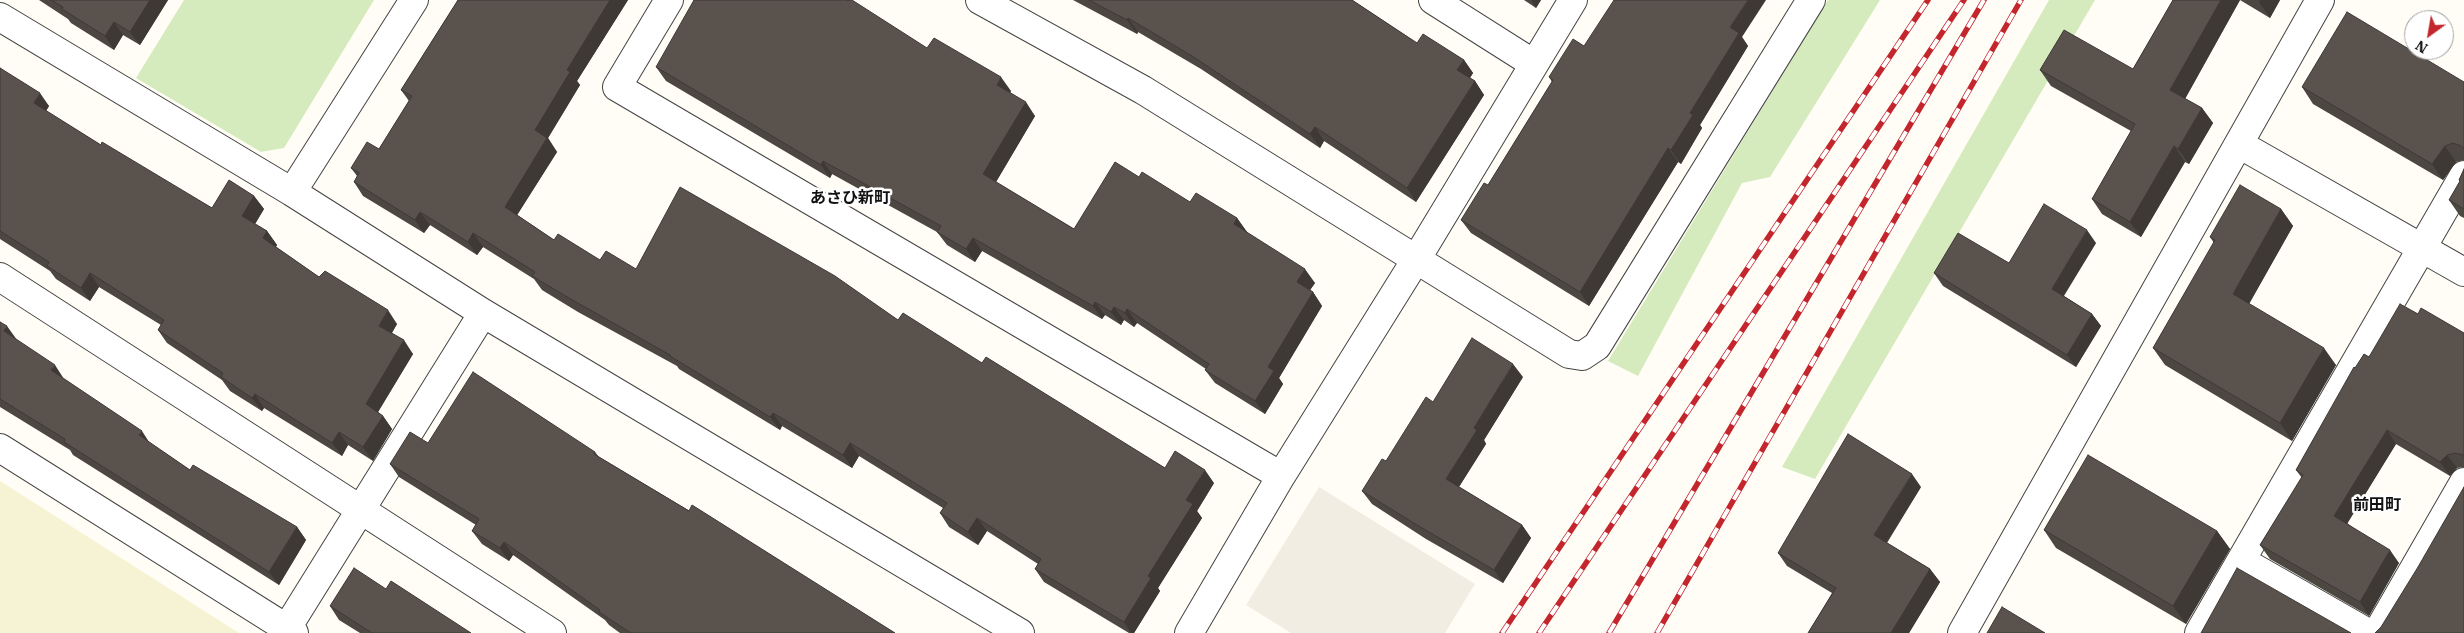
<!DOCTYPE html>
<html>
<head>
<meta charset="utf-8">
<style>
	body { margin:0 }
	#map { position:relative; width:2464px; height:633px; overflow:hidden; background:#fffdf5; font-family:"IBM Plex Serif",serif }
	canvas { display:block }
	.north { position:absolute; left:2404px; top:10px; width:50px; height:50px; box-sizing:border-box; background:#fff; border:1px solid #a0a0a0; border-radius:50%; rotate:212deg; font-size:14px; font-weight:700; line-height:20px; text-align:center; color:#111 }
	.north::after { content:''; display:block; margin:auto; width:18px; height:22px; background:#c4262e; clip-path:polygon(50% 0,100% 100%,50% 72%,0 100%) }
</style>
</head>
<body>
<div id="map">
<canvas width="2464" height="633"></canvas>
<div class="north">N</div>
</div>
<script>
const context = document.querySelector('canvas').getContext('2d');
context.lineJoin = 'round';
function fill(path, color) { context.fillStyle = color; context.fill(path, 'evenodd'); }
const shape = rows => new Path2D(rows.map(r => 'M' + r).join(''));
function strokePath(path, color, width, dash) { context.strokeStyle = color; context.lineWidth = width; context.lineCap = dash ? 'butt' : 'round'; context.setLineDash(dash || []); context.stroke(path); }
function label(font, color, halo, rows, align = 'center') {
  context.font = font + ' "IBM Plex Serif","Noto Sans JP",serif'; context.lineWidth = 5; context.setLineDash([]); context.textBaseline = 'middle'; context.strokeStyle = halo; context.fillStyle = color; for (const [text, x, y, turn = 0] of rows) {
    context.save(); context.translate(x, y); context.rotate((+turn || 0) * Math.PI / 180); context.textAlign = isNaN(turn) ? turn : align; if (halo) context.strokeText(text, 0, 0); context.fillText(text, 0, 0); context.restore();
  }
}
fill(shape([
	[0,481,239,633,0,633]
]), '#f6f3d4');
fill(shape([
	[184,0,374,0,284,148,261,152,136,78],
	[1828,0,1880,0,1770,177,1742,183,1638,376,1608,361],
	[2049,0,2095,0,1815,479,1782,467]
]), '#d5ebbd');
fill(shape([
	[1319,487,1475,584,1445,633,1291,633,1246,605]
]), '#f1ede2');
const minor = shape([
	[669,0,617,87,1281,476],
	[980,0,1143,90,1569,354,1582,356,1597,346,1811,0],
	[1433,0,1534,64],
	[0,17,292,192,483,313,1020,633],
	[2239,144,2464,272],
	[292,192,414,0],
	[0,277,552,633],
	[0,448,294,633],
	[2242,561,2368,633],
	[287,628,483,313],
	[1189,633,1281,476,1417,258,1573,0],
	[1962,633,2320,0],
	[2199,633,2464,175],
	[2377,633,2464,482]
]);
strokePath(minor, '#444', 30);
strokePath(minor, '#fff', 28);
const rail = shape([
	[1502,633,1928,0],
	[1539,633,1964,0],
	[1609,633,1984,0],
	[1657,633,2021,0]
]);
strokePath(rail, '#c4262e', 5.5);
strokePath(rail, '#fff', 4, [11]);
fill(shape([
	[39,0,168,0,140,45,123,35,114,50,71,23,68,19],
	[458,0,628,0,577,81,580,85,548,138,557,152,517,215,554,240,600,260,636,269,898,320,982,363,1165,468,1214,483,1197,511,1202,518,1158,588,1160,591,1134,633,1129,633,1044,582,1035,569,1038,564,987,531,978,545,949,527,940,513,943,508,859,456,852,468,782,426,780,430,679,369,677,366,578,312,542,290,534,279,483,247,477,255,430,225,424,233,363,196,354,182,357,176,351,168,379,149,409,101,401,90],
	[1073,0,1352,0,1417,43,1464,60,1473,73,1470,78,1475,81,1484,95,1416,202,1324,141,1320,148,1201,69,1138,32,1137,34],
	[1524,0,1541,0,1536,8],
	[2173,0,2280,0,2270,18,2240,0,2185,99,2202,108,2213,123,2189,164,2185,162,2141,237,2102,214,2092,199,2131,131,2051,86,2040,70,2133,69],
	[1742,37,1748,46,1700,125,1702,128,1681,164,1678,162,1589,306,1471,233,1461,220,1488,185,1552,82,1549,77,1584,46],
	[927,48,1011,91,1010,92,1035,116,996,182,1074,229,1139,177,1190,202,1237,218,1247,232,1246,232,1315,283,1310,290,1313,292,1322,306,1279,378,1283,384,1265,414,1215,383,1205,370,1206,369,1137,323,1134,327,1124,320,1121,325,1105,315,1102,319,982,251,975,262,947,245,937,232,832,174,830,178,666,81,656,67],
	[0,68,49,106,46,111,101,145,212,208,254,196,264,209,255,224,267,231,277,245,276,247,319,277,397,324,392,333,413,354,378,412,383,416,392,429,373,461,348,445,342,456,264,408,262,411,230,391,222,380,167,343,158,330,161,325,99,287,90,301,56,279,50,271,0,239],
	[2464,82,2464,160,2456,162,2443,180,2313,104,2302,87],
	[2464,169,2464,218,2460,216,2449,200,2460,181,2459,180],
	[2281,209,2293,226,2249,304,2336,365,2292,441,2165,365,2153,348,2214,243,2210,237],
	[2096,243,2064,296,2092,314,2101,326,2076,367,1943,286,1934,273,2009,263],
	[2418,314,2464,333,2464,467,2457,468,2450,476,2396,444,2347,523,2399,563,2369,616,2270,559,2260,545,2302,478,2296,470,2355,368],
	[0,322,17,340,64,379,150,443,190,470,297,527,306,540,279,585,73,455,70,450,0,407],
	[1523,377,1484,440,1486,444,1459,487,1522,525,1531,538,1503,583,1426,539,1372,504,1362,491,1433,402],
	[428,443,595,452,599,457,895,633,620,633,609,625,605,620,513,555,509,561,482,544,472,531,476,525,399,477,390,464],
	[1921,487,1887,543,1930,569,1940,582,1909,633,1808,633,1832,593,1787,566,1778,553],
	[2044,530,2217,531,2230,549,2186,624,2056,548],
	[330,606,471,633,360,633,339,620]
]), '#4d4742');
fill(shape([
	[150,0,168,0,140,45,130,32],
	[610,0,628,0,577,81,580,85,548,138,557,152,514,220,505,207,535,130,567,70],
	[1531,0,1541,0,1536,8],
	[1748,0,1766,0,1742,37,1748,46,1700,125,1702,128,1681,164,1671,150,1690,113,1730,27],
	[2221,0,2240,0,2181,106,2170,90],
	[2260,0,2280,0,2270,18,2259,2],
	[1128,18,1138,32,1137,34,1127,20],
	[114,22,123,35,114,50,105,36],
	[1464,60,1473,73,1466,84,1457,70],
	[1001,77,1011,91,1006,98,997,85],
	[1475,81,1484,95,1416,202,1407,188],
	[40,93,49,106,43,116,34,103],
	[1026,102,1035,116,993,187,983,174],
	[2202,108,2213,123,2189,164,2178,149],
	[1315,127,1324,141,1320,148,1310,134],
	[2174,146,2185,162,2141,237,2130,222],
	[2445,146,2456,162,2443,180,2432,164],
	[1668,148,1678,162,1589,306,1580,292],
	[823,161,832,174,830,178,821,165],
	[254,196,264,209,252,229,242,216],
	[2281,209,2293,226,2245,311,2233,294],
	[420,212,430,225,424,233,415,220],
	[1237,218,1247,232,1243,238,1234,224],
	[2087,230,2096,243,2060,301,2052,289],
	[267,231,277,245,273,251,263,238],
	[473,233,483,247,477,255,468,242],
	[973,238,982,251,975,262,966,249],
	[1305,269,1315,283,1306,296,1297,282],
	[90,273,99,287,90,301,81,288],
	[1313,292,1322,306,1279,378,1283,384,1265,414,1255,401,1268,367],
	[1095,302,1105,315,1102,319,1093,306],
	[1114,307,1124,320,1121,325,1111,312],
	[1127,309,1137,323,1134,327,1125,313],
	[388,310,397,324,388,339,379,326],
	[2092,314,2101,326,2076,367,2067,355],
	[7,326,17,340,4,331],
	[404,340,413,354,375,417,366,404],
	[2324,348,2336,365,2292,441,2280,423],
	[1513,364,1523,377,1484,440,1486,444,1455,493,1446,479,1474,428],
	[55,365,64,379,51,370],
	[255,394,264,408,262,411,252,398],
	[773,413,782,426,780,430,770,417],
	[383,416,392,429,373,461,363,447],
	[2387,430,2396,444,2344,529,2334,516],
	[142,431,151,445,139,435],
	[339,432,348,445,342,456,332,443],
	[850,443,859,456,852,468,843,455],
	[2447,455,2457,468,2450,476,2440,462],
	[1205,470,1214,483,1197,511,1202,518,1158,588,1160,591,1134,633,1131,633,1124,622,1148,576,1186,500],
	[1912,474,1921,487,1883,548,1874,535],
	[977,518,987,531,978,545,968,532],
	[1522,525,1531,538,1503,583,1494,570],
	[297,527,306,540,279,585,269,572],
	[2217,531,2230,549,2186,624,2173,606],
	[504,542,513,555,509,561,500,548],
	[2390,550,2399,563,2369,616,2360,602],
	[1930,569,1940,582,1909,633,1891,633]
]), '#3f3936');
const building = shape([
	[51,0,150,0,130,32,114,22,105,36,62,9,63,7,51,0],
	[458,0,610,0,567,70,570,72,535,130,547,138,505,207,554,240,558,234,600,260,606,251,636,269,680,187,835,276,898,320,903,313,982,363,986,357,1165,468,1175,451,1205,470,1186,500,1193,504,1148,576,1151,578,1124,622,1035,569,1041,559,977,518,968,532,940,513,947,503,850,443,843,455,773,413,770,417,670,356,670,355,569,298,532,276,535,272,473,233,468,242,420,212,415,220,354,182,359,173,351,168,367,142,379,149,412,96,401,90,458,0],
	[694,0,847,0,848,1,849,0,852,0,927,48,934,38,1001,77,997,85,1026,102,983,174,1074,229,1115,162,1139,177,1142,172,1190,202,1196,193,1237,218,1234,224,1305,269,1297,282,1313,292,1268,367,1274,371,1255,401,1205,370,1209,364,1127,309,1125,313,1114,307,1111,312,1095,302,1093,306,973,238,966,249,937,232,941,226,823,161,821,165,656,67,694,0],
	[1089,0,1352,0,1417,43,1423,34,1464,60,1457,70,1475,81,1407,188,1315,127,1310,134,1192,56,1128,18,1127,20,1089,0],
	[1614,0,1748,0,1730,27,1739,33,1690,113,1693,115,1671,150,1668,148,1580,292,1461,220,1484,183,1488,185,1553,80,1549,77,1573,39,1584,46,1614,0],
	[2173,0,2221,0,2170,90,2202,108,2178,149,2174,146,2130,222,2092,199,2135,124,2040,70,2064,30,2133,69,2173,0],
	[2347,12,2464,82,2464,149,2461,146,2453,143,2445,146,2432,164,2302,87,2347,12],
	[0,68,40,93,34,103,101,145,102,142,212,208,229,180,254,196,242,216,267,231,263,238,319,277,325,271,388,310,379,326,404,340,366,404,383,416,363,447,339,432,332,443,255,394,252,398,221,377,223,373,158,330,164,320,90,273,81,288,47,266,49,262,0,231,0,68],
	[2464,169,2464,209,2449,200,2460,181,2459,180,2464,169],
	[2240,185,2281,209,2233,294,2324,348,2280,423,2153,348,2215,240,2210,237,2240,185],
	[2044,204,2087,230,2052,289,2092,314,2067,355,1934,273,1958,233,2009,263,2044,204],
	[2400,304,2418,314,2421,308,2464,333,2464,457,2463,455,2455,453,2447,455,2440,462,2387,430,2334,516,2390,550,2360,602,2260,545,2303,475,2296,470,2354,367,2355,368,2364,354,2369,357,2400,304],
	[0,322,7,326,4,331,55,365,51,370,142,431,139,435,190,470,193,465,297,527,269,572,64,442,65,439,0,399,0,322],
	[1472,338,1513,364,1474,428,1477,430,1446,479,1522,525,1494,570,1417,525,1362,491,1382,459,1386,461,1426,397,1433,402,1472,338],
	[473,372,595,452,594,454,689,511,692,505,895,633,631,633,599,612,600,610,504,542,500,548,472,531,479,519,390,464,410,432,428,443,473,372],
	[1848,434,1912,474,1874,535,1930,569,1891,633,1808,633,1836,588,1778,553,1848,434],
	[2088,455,2217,531,2173,606,2044,530,2088,455],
	[2464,487,2464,633,2375,633,2381,627,2418,567,2464,487],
	[354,568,386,589,391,581,471,633,372,633,330,606,354,568],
	[2237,568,2351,633,2201,633,2237,568],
	[2002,607,2045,633,1987,633,2002,607]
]);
fill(building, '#5a524d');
strokePath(building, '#3f3936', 1);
label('bold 16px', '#111', '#fff', [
	["あさひ新町",850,198],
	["前田町",2377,505]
]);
</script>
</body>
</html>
